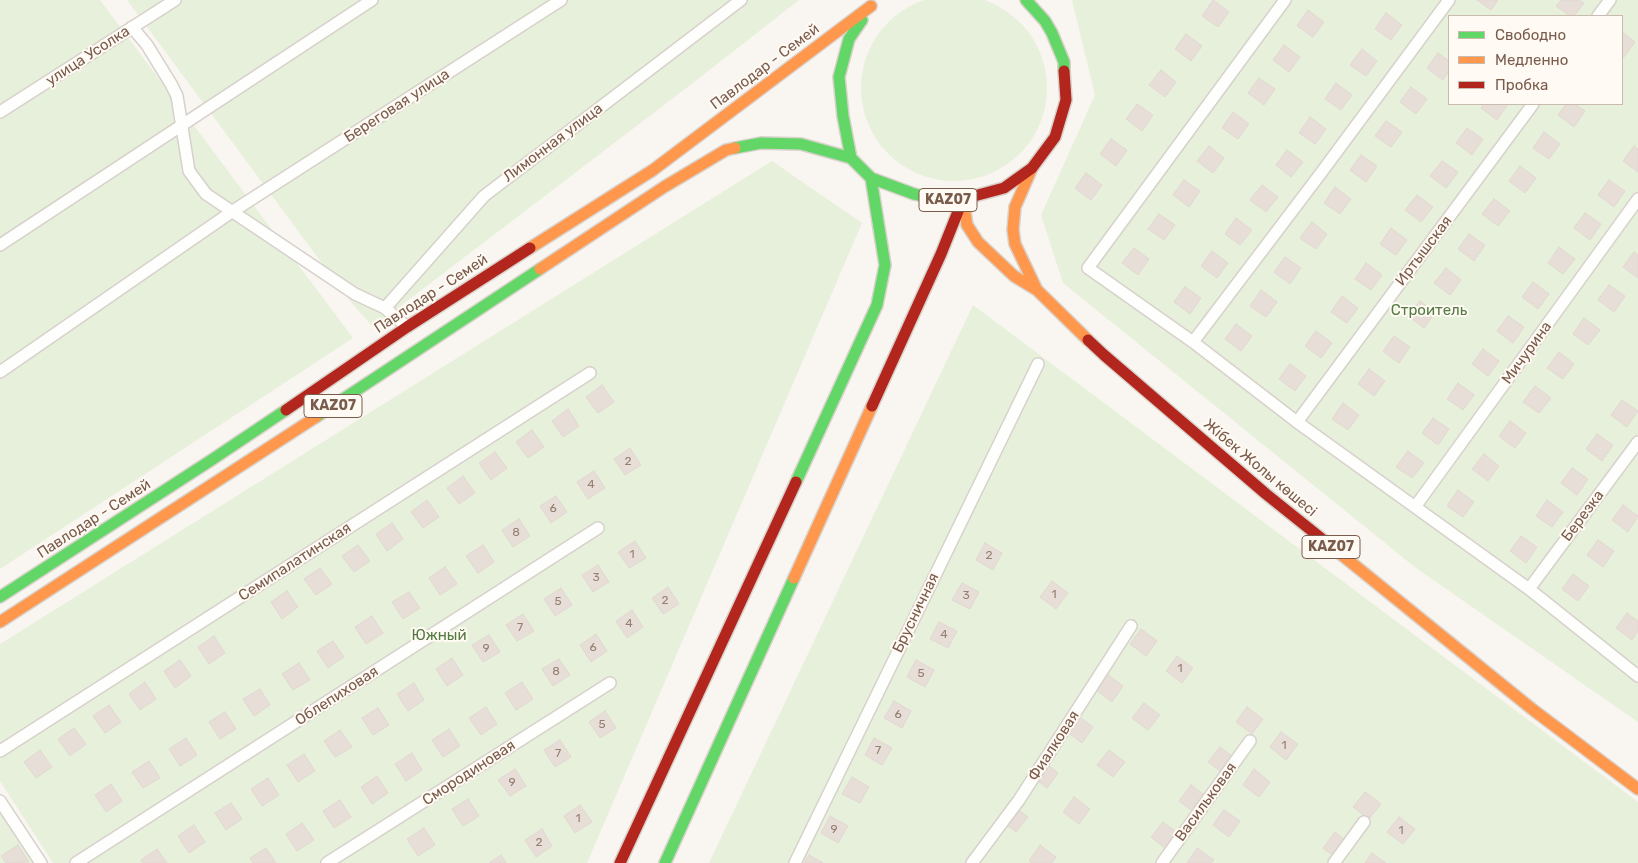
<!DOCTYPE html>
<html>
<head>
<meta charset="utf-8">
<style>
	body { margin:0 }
	#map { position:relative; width:1638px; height:863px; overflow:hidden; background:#f9f5f0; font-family:Rubik,sans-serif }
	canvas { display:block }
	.legend { position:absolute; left:1448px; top:15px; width:175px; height:90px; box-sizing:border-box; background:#fffaf3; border:1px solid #cabbb1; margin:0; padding:6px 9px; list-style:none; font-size:15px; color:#7a5c4d }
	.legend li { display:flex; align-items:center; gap:10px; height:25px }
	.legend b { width:25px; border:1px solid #cabbb1 }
</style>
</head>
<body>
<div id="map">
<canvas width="1638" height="863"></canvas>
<ul class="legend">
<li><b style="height:6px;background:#63d668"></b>Свободно</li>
<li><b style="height:6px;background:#ff974d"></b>Медленно</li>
<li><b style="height:6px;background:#b3261e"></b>Пробка</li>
</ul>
</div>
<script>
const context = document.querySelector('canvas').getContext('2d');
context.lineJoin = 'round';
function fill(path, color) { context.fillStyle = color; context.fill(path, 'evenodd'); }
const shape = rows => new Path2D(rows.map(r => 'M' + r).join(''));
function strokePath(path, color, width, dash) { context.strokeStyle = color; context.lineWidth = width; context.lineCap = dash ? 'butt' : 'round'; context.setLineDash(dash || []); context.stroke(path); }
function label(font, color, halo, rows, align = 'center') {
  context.font = font + ' Rubik,sans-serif'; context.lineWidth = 4; context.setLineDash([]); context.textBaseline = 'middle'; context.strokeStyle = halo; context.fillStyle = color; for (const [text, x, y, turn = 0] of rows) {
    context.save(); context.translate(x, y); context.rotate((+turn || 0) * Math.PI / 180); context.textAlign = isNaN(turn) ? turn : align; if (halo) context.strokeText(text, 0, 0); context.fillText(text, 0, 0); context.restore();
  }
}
fill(shape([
	'861 88a93 93 0 1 1 186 0a93 93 0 1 1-186 0Z',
	[0,0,100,0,353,338,0,569],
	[127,0,799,0,689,86,373,327,350,301],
	[1072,0,1638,0,1638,722,1416,568,1063,283,1041,215,1095,95],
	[1449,16,1622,16,1622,104,1449,104],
	[772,161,862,223,587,863,53,863,0,781,0,644],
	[973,305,1638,802,1638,863,709,863],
	[0,798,41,863,0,863]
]), '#e7f0db');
const building = shape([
	[1213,0,1229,12,1218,27,1202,16,1213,0],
	[1477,0,1498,0,1491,10,1477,0],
	[1561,0,1579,0,1584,3,1574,16,1570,16,1556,6,1561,0],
	[1308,10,1324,22,1313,37,1297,26,1308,10],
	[1386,13,1402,25,1391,40,1375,29,1386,13],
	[1622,32,1635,42,1624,57,1622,55,1622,32],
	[1186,34,1202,46,1191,61,1175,49,1186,34],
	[1284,45,1300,57,1289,72,1273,60,1284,45],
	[1362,49,1377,61,1366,76,1350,65,1362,49],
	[1438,53,1449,61,1449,71,1443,80,1427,68,1438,53],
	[1161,70,1176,82,1165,97,1149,85,1161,70],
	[1259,78,1275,89,1264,105,1248,93,1259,78],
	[1336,83,1352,95,1341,110,1325,99,1336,83],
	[1411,87,1427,99,1416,114,1400,102,1411,87],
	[1137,104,1153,115,1142,131,1126,119,1137,104],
	[1484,104,1508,104,1497,120,1481,108,1484,104],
	[1566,104,1575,104,1585,111,1574,127,1558,115,1566,104],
	[1233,112,1249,124,1238,139,1222,128,1233,112],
	[1310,117,1326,129,1315,144,1299,133,1310,117],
	[1386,121,1402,132,1391,147,1375,136,1386,121],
	[1467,128,1483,139,1472,155,1456,143,1467,128],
	[1544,132,1560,144,1549,159,1533,148,1544,132],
	[1111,139,1127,150,1116,166,1100,154,1111,139],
	[1209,146,1224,158,1213,173,1197,161,1209,146],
	[1634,146,1638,149,1638,172,1623,161,1634,146],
	[1287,150,1303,162,1291,177,1276,165,1287,150],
	[1361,155,1377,166,1366,182,1350,170,1361,155],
	[1442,161,1458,172,1446,188,1430,176,1442,161],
	[1520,166,1536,178,1525,193,1509,181,1520,166],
	[1086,173,1102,185,1091,200,1075,188,1086,173],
	[1184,180,1200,191,1189,207,1173,195,1184,180],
	[1609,180,1625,191,1614,207,1598,195,1609,180],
	[1262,185,1278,197,1266,212,1250,200,1262,185],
	[1335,187,1351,199,1340,214,1324,203,1335,187],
	[1417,195,1433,207,1421,222,1405,210,1417,195],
	[1494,199,1510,211,1498,226,1482,214,1494,199],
	[1585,213,1601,224,1590,240,1574,228,1585,213],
	[1159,214,1175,225,1164,240,1148,229,1159,214],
	[1236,218,1252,230,1240,245,1225,234,1236,218],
	[1312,222,1327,234,1316,249,1300,238,1312,222],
	[1391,228,1407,240,1396,255,1380,244,1391,228],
	[1469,234,1485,245,1474,261,1458,249,1469,234],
	[1559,247,1575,259,1563,274,1548,263,1559,247],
	[1134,248,1149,259,1138,275,1122,263,1134,248],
	[1212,251,1228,263,1217,278,1201,266,1212,251],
	[1634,252,1638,255,1638,278,1623,267,1634,252],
	[1285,257,1301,268,1290,284,1274,272,1285,257],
	[1366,263,1382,275,1371,290,1355,279,1366,263],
	[1446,268,1461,280,1450,295,1434,283,1446,268],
	[1533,282,1549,294,1538,309,1522,297,1533,282],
	[1609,285,1625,296,1614,312,1598,300,1609,285],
	[1185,287,1201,298,1190,314,1174,302,1185,287],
	[1261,290,1277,302,1266,317,1250,306,1261,290],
	[1342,296,1358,308,1347,323,1331,312,1342,296],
	[1420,301,1435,313,1424,328,1408,316,1420,301],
	[1508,316,1524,327,1513,343,1497,331,1508,316],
	[1584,318,1600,330,1588,345,1573,334,1584,318],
	[1236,324,1252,336,1241,351,1225,339,1236,324],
	[1316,331,1332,343,1321,358,1305,346,1316,331],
	[1394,336,1410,347,1399,363,1383,351,1394,336],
	[1483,349,1499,361,1488,376,1472,364,1483,349],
	[1559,352,1574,364,1563,379,1547,368,1559,352],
	[1290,364,1306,376,1295,391,1279,379,1290,364],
	[1369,369,1385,381,1374,396,1358,384,1369,369],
	[1458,383,1474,395,1463,410,1447,399,1458,383],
	[602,385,614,402,598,413,586,397,602,385],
	[1535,386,1551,398,1539,413,1523,402,1535,386],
	[1622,400,1638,411,1627,427,1611,415,1622,400],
	[1343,403,1359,415,1348,430,1332,419,1343,403],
	[568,409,579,426,563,437,552,421,568,409],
	[1433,418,1449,429,1438,445,1422,433,1433,418],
	[1510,421,1526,433,1515,448,1499,436,1510,421],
	[532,430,544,447,528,458,516,442,532,430],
	[1597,434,1613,445,1602,461,1586,449,1597,434],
	[630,448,641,465,625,475,614,459,630,448],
	[1408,451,1424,463,1412,478,1396,467,1408,451],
	[495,452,507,468,491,480,479,463,495,452],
	[1484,454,1499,466,1488,481,1472,469,1484,454],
	[1572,468,1588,479,1577,495,1561,483,1572,468],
	[594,471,605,488,588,499,577,482,594,471],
	[463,476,475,493,459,504,447,488,463,476],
	[1458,490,1474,502,1463,517,1447,506,1458,490],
	[556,496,567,512,551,523,540,506,556,496],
	[427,500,439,517,423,528,411,512,427,500],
	[1547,500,1563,512,1552,527,1536,516,1547,500],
	[1623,505,1638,516,1628,532,1612,520,1623,505],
	[519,519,530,536,513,547,502,530,519,519],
	[392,523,403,539,387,551,376,534,392,523],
	[1521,536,1537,547,1526,563,1510,551,1521,536],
	[1598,540,1614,551,1603,567,1587,555,1598,540],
	[635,541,646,558,629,568,618,552,635,541],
	[985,543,1002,553,993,570,976,560,985,543],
	[358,545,370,561,354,572,342,556,358,545],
	[483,545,494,562,478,573,466,556,483,545],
	[598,565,609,582,593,592,582,575,598,565],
	[445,567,457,584,440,595,429,578,445,567],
	[320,568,332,584,316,595,304,579,320,568],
	[1573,574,1589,586,1578,601,1562,589,1573,574],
	[1052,581,1068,593,1056,609,1040,597,1052,581],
	[962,583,979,592,970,609,952,600,962,583],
	[668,587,679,604,663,614,652,598,668,587],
	[561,588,572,605,555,616,544,599,561,588],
	[287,591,298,607,282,619,271,602,287,591],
	[409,592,420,608,403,619,392,602,409,592],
	[632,610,643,627,627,638,616,621,632,610],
	[1627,613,1638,621,1638,631,1632,640,1616,628,1627,613],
	[523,614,534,631,517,641,506,625,523,614],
	[372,616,383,633,366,644,355,627,372,616],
	[939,622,957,631,948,648,930,639,939,622],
	[1141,629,1157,641,1146,656,1130,644,1141,629],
	[596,634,607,651,591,662,580,645,596,634],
	[489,635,500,652,483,662,472,645,489,635],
	[214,636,225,653,209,664,198,647,214,636],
	[333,641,344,657,328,668,317,651,333,641],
	[1177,656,1193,668,1182,683,1166,671,1177,656],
	[452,658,463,675,447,686,436,669,452,658],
	[559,659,570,675,553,686,542,669,559,659],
	[180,660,191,676,175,688,164,671,180,660],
	[916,660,934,670,925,687,907,677,916,660],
	[299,663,310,680,293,690,282,674,299,663],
	[1107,674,1123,686,1112,702,1096,690,1107,674],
	[145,682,156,699,140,710,129,694,145,682],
	[522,682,533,699,516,710,505,693,522,682],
	[414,683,424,700,408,711,397,694,414,683],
	[260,689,270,705,254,716,243,699,260,689],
	[894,701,911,711,902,728,884,718,894,701],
	[1144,703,1160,715,1148,730,1132,718,1144,703],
	[109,705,121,722,105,733,93,716,109,705],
	[486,707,497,724,481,735,469,718,486,707],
	[1247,707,1263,719,1252,734,1236,722,1247,707],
	[378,708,389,725,373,735,362,718,378,708],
	[605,711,616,728,600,738,589,722,605,711],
	[225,712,236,729,220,739,209,722,225,712],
	[1077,715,1093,727,1082,743,1066,731,1077,715],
	[74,728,86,744,70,756,58,739,74,728],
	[449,729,460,746,443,757,432,740,449,729],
	[340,730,352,747,335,757,324,741,340,730],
	[1281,732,1298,744,1286,760,1270,747,1281,732],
	[186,738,197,755,180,766,169,749,186,738],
	[874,738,892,748,882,765,865,755,874,738],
	[560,740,571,757,555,767,544,750,560,740],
	[1220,747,1236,759,1224,774,1208,762,1220,747],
	[40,750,52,767,36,778,24,762,40,750],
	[1109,750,1125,762,1113,777,1097,765,1109,750],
	[412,753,422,770,406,781,395,764,412,753],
	[304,754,315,771,298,782,287,765,304,754],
	[1042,760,1058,773,1047,788,1031,776,1042,760],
	[149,761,160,778,143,788,132,772,149,761],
	[515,769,526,786,510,796,498,780,515,769],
	[1254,769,1270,782,1259,797,1243,785,1254,769],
	[377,776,388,793,372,804,361,787,377,776],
	[852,777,869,787,860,803,842,794,852,777],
	[268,778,279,795,262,806,251,789,268,778],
	[111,784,122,801,106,812,95,795,111,784],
	[1191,785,1207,797,1195,813,1179,801,1191,785],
	[1365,792,1381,804,1369,819,1353,807,1365,792],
	[1074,797,1090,809,1079,824,1063,812,1074,797],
	[468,799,479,816,463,826,452,809,468,799],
	[340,800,351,817,334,828,323,811,340,800],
	[231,803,242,819,226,830,215,813,231,803],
	[580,805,592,822,575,833,564,816,580,805],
	[1012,805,1028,817,1016,832,1000,820,1012,805],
	[1224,810,1240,821,1229,837,1213,825,1224,810],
	[830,816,848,826,838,843,821,833,830,816],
	[1399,817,1415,829,1403,844,1387,832,1399,817],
	[1163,822,1179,834,1167,850,1151,837,1163,822],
	[302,823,314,840,297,851,286,834,302,823],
	[194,825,205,842,189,853,178,836,194,825],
	[424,828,435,845,418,856,407,839,424,828],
	[542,829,552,846,536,857,525,840,542,829],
	[1335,832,1351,845,1339,860,1323,848,1335,832],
	[18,845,29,862,6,863,1,856,18,845],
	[1040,845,1056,857,1052,863,1032,863,1029,861,1040,845],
	[266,848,276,863,253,863,250,858,266,848],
	[1197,848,1214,860,1211,863,1187,863,1197,848],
	[157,849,167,863,143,863,141,860,157,849],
	[1372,853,1386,863,1365,863,1372,853],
	[501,855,506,863,489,863,501,855],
	[809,855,823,863,804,863,809,855]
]);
fill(building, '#e6ded7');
strokePath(building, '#e2d8d2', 1);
const street = shape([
	[1285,0,1088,268,1193,342,1297,422,1529,589,1638,676],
	[1598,16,1610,0],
	[132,27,147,45,171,84,177,96,189,171,206,194,355,294,385,308,407,327],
	[0,112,175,0],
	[0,245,372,0],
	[385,308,484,196,741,0],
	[1193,342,1321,173,1449,0],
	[0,372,233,211,561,0],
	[1297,422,1533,104],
	[1415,507,1638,199],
	[1529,589,1638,442],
	[0,751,590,373],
	[0,801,41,863],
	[76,863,598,528],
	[327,863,610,683],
	[795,863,1038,364],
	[972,863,1019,800,1131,626],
	[1162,863,1250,741],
	[1334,863,1364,822]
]);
const fast = shape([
	[1026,0,1045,21,1052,33,1064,62,1064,71],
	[862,20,849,39,839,77,843,116,851,158,871,178,914,194,942,200,950,200],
	[735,148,761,143,801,144,851,158],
	[316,417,540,269],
	[796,482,877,305,885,265,871,178],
	[0,597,213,459,286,410],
	[665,863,794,578]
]);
const slow = shape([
	[1032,168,1015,207,1013,230,1015,244,1037,290],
	[963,199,967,225,978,242,1014,276,1037,290,1088,340],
	[530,248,653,170,871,6],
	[540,269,664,187,726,150,735,148],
	[1337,551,1532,709,1638,789],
	[794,578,872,406],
	[0,622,316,417]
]);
const jam = shape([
	[950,200,963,199,1004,188,1032,168,1055,137,1066,100,1064,71],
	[1088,340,1104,355,1266,494,1337,551],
	[872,406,941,254,963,199],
	[286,410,407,327,530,248],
	[620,863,796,482]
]);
strokePath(street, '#d7d1cb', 14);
strokePath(fast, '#d9d2cb', 14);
strokePath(slow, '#d9d2cb', 14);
strokePath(jam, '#d9d2cb', 14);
strokePath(street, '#fefefd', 11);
strokePath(fast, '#63d668', 11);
strokePath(slow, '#ff974d', 11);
strokePath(jam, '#b3261e', 11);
label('12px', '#977e72', null, [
	["2",628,462],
	["4",591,485],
	["6",553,509],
	["8",516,533],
	["1",632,555],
	["2",989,556],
	["3",596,578],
	["1",1054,595],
	["3",966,596],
	["2",665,601],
	["5",558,602],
	["4",629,624],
	["7",520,628],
	["4",944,635],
	["6",593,648],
	["9",486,649],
	["1",1180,669],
	["8",556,672],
	["5",921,674],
	["6",898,715],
	["5",602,725],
	["1",1284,746],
	["7",878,751],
	["7",558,754],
	["9",512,783],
	["1",578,819],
	["9",834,830],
	["1",1401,831],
	["2",539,843]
]);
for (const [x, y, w] of [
	[948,200,58],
	[333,406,58],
	[1331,547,58]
]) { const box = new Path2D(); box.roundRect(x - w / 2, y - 11.5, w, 23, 4); context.fillStyle = '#fffaf3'; context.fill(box); strokePath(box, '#7a5c4d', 1); }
label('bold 14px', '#7a5c4d', null, [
	["KAZ07",948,200],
	["KAZ07",333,406],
	["KAZ07",1331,547]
]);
label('15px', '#7a5c4d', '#fffaf3', [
	["улица Усолка",88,56,-33],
	["Павлодар - Семей",765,67,-37],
	["Береговая улица",397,106,-33],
	["Лимонная улица",553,143,-37],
	["Иртышская",1424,251,-53],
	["Павлодар - Семей",431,294,-33],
	["Мичурина",1527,353,-54],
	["Жібек Жолы көшесі",1260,468,40],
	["Березка",1583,516,-53],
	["Павлодар - Семей",94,519,-33],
	["Семипалатинская",295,562,-33],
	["Брусничная",916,613,-64],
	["Облепиховая",337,696,-33],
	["Фиалковая",1054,746,-57],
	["Смородиновая",469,773,-33],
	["Васильковая",1206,802,-54]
]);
label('15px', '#537a41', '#fffaf3', [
	["Строитель",1429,311],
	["Южный",439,636]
]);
</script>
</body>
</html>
